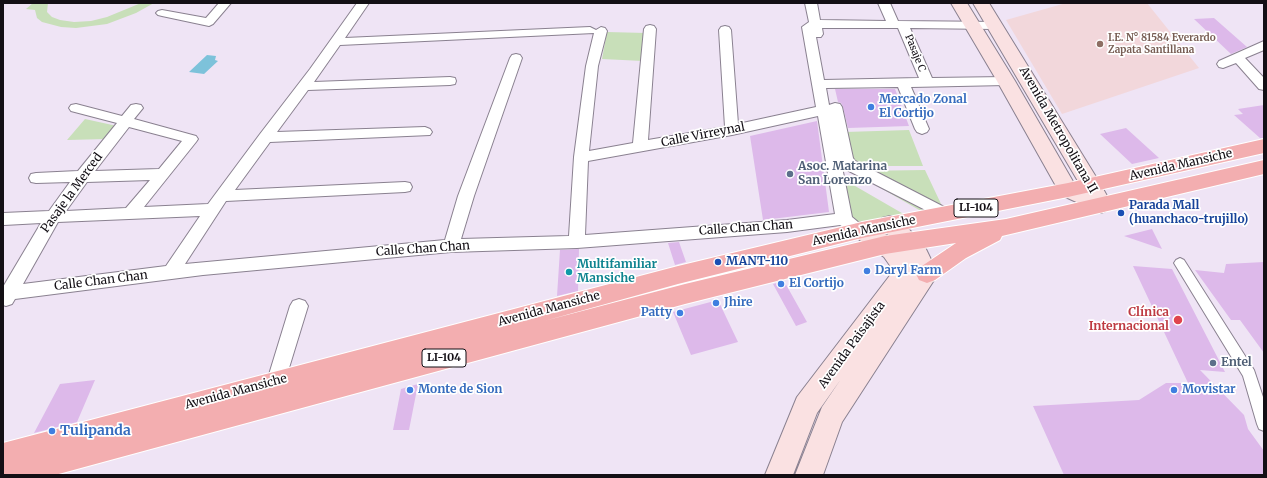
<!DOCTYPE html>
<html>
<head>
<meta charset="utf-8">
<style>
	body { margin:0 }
	#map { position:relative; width:1267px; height:478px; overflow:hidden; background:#efe4f5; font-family:Merriweather,serif }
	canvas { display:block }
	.frame { position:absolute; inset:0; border:4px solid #130f15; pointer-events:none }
</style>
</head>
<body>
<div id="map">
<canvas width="1267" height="478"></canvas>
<div class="frame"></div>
</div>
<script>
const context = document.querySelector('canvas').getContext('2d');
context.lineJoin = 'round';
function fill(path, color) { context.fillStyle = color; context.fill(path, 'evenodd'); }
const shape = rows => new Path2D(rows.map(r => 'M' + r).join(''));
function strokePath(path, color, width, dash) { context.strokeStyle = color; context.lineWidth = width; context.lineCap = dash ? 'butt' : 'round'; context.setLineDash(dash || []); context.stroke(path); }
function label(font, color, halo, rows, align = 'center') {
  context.font = font + ' Merriweather,serif'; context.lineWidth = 3.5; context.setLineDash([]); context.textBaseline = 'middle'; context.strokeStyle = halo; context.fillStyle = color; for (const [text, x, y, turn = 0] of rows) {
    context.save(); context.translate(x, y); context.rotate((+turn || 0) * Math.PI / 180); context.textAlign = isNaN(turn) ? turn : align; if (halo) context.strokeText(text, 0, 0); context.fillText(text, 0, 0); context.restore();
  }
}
fill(shape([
	[1066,3,1147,3,1199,68,1062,114,1006,20]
]), '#f2d7db');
fill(shape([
	[33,3,48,3,47,12,52,17,60,20,74,22,91,21,107,17,141,3,154,3,136,13,107,24,76,28,61,27,42,22,37,18,35,10,26,9],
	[607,32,646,33,643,61,602,59],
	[85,119,117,126,107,139,67,140],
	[909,130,923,166,855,166,845,132],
	[925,170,942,206,921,211,865,179,857,171],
	[843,179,907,216,862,226,852,221]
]), '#c8dfb9');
fill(shape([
	[207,55,216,56,215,60,218,61,204,74,189,72]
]), '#7dc2da');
fill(shape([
	[1214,18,1247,47,1231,54,1194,19],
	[835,89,895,89,909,126,848,128,843,107,841,103,838,102],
	[1264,105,1264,138,1260,138,1234,115,1243,114,1238,109],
	[817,121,829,212,763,220,750,136],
	[1126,128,1159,158,1132,164,1100,134],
	[1152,229,1162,249,1124,236],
	[679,242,686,262,675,265,668,243],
	[579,249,578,291,557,296,560,250],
	[1264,262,1264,353,1240,320,1231,320,1195,270,1224,273,1226,264],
	[1133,266,1172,269,1225,372,1200,370,1244,415,1248,429,1264,451,1264,475,1064,475,1033,406,1139,400,1166,383,1188,383],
	[784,281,807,322,796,326,773,284],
	[718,300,738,342,691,355,673,312],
	[95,380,77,422,34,433,60,384],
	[418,384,409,430,393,430,401,389]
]), '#ddb9ea');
const pedestrian = shape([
	[1180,258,1184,260,1254,370,1264,400,1264,431,1259,429,1257,424,1243,376,1174,263,1176,260,1180,258]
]);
const minor = shape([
	[219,3,231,3,213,24,209,26,162,16,158,15,156,13,158,11,162,10,206,18,219,3],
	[357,3,369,3,345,38,590,27,596,30,601,27,605,28,607,31,598,66,589,151,633,143,644,29,646,26,650,25,654,26,656,29,648,140,725,127,719,30,721,27,725,26,729,27,731,30,738,124,816,107,802,27,809,22,805,3,817,3,820,20,886,21,878,3,890,3,898,21,999,22,1001,25,999,28,995,29,910,28,932,78,1006,77,1011,78,1012,81,1011,84,1006,85,911,87,929,129,927,132,922,134,917,132,915,129,898,87,826,88,829,105,835,103,840,104,842,107,853,158,855,161,950,210,953,214,950,218,945,220,845,169,841,162,852,217,858,222,860,226,858,230,852,232,840,225,787,232,577,248,451,252,203,275,15,299,12,304,6,306,3,305,3,287,41,223,4,225,3,213,49,211,70,182,36,183,31,182,29,178,31,174,36,173,78,171,117,123,71,111,69,108,71,105,76,104,122,116,131,105,136,104,141,105,143,108,134,119,196,136,198,139,196,142,144,207,208,204,260,134,310,69,357,3],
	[822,28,898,28,919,78,824,80,816,37,821,37,823,34,822,28],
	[594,33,586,66,574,157,569,236,461,239,474,196,522,58,520,55,516,54,512,55,510,58,458,196,445,240,185,264,226,201,405,192,410,191,412,187,410,183,405,182,235,190,270,142,430,135,432,132,430,129,425,127,277,132,308,90,450,85,455,84,456,81,455,78,450,77,314,82,340,45,594,33],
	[818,116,835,214,787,220,585,235,588,161,732,135,818,116],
	[129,127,182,141,159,169,95,171,129,127],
	[150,180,126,208,66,211,87,182,150,180],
	[200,216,166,266,23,284,58,222,200,216],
	[1264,41,1264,50,1245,58,1264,78,1264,90,1259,89,1236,63,1223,68,1219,67,1217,64,1219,61,1264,41],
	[299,299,305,301,308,306,285,381,283,387,276,389,269,387,267,381,290,306,293,301,299,299]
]);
const secondary = shape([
	[951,3,967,3,1015,81,1075,185,1082,188,973,3,989,3,1101,185,1112,205,1108,210,1101,213,1094,210,1061,195,997,81,951,3],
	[890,216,898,218,924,245,938,274,842,422,823,475,795,475,822,407,841,379,817,413,793,475,765,475,797,397,891,274,891,267,884,257,854,236,851,230,854,224,862,222,870,224,891,238,879,224,882,218,890,216]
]);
const trunk = shape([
	[1264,139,1264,153,1068,197,862,238,678,284,544,321,685,284,885,236,1006,219,1264,160,1264,174,1002,236,1000,240,966,258,935,280,927,283,919,280,916,274,919,268,956,243,885,254,685,304,55,475,3,475,3,443,678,266,862,222,1068,183,1264,139]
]);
strokePath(pedestrian, '#8a8190', 2);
strokePath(minor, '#8a8190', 2);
strokePath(secondary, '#8a8190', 2);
strokePath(trunk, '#fff', 2);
fill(pedestrian, '#fff');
fill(minor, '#fff');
fill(secondary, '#fae1e2');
fill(trunk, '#f3aeb0');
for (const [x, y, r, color] of [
	[1100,44,4,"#8d6e63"],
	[871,107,4,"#3f7fe0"],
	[790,174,4,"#5c6f8a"],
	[1121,213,4,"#1a4fb4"],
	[718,262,4,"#1a4fb4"],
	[867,271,4,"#3f7fe0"],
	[569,272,4,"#0f9aa8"],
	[781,284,4,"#3f7fe0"],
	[716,303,4,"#3f7fe0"],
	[680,313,4,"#3f7fe0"],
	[1178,320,5,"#e0444e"],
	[1213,363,4,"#5c6f8a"],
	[410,390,4,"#3f7fe0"],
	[1174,390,4,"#3f7fe0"],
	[52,431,4,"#3f7fe0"]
]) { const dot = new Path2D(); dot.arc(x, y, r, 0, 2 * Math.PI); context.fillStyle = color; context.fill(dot); strokePath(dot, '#fff', 1.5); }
label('bold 10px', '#785e54', '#fff', [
	["I.E. N° 81584 Everardo",1108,38],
	["Zapata Santillana",1108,50]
], 'left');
label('10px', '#130f15', '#fff', [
	["Pasaje C",915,53,68]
]);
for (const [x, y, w] of [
	[976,208,44],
	[444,358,44]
]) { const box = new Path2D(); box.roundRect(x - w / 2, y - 9, w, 18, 3); context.fillStyle = '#fff'; context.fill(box); strokePath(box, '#130f15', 1); }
label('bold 11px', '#130f15', null, [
	["LI-104",976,208],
	["LI-104",444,358]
]);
label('bold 12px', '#366cbe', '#fff', [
	["Mercado Zonal",879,100],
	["El Cortijo",879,114],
	["Daryl Farm",875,271],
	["El Cortijo",789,284],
	["Jhire",724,303],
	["Patty",672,313,"right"],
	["Monte de Sion",418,390],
	["Movistar",1182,390]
], 'left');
label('12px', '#130f15', '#fff', [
	["Avenida Metropolitana II",1058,130,60],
	["Calle Virreynal",703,135,-11],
	["Avenida Mansiche",1181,165,-13],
	["Pasaje la Merced",72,193,-54],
	["Calle Chan Chan",746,228,-4],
	["Avenida Mansiche",864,231,-12],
	["Calle Chan Chan",423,249,-4],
	["Calle Chan Chan",101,281,-7],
	["Avenida Mansiche",549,309,-15],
	["Avenida Paisajista",852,345,-54],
	["Avenida Mansiche",236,392,-15]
]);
label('bold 12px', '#4e5e75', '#fff', [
	["Asoc. Matarina",798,167],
	["San Lorenzo",798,181],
	["Entel",1221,363]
], 'left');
label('bold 12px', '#164399', '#fff', [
	["Parada Mall",1129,206],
	["(huanchaco-trujillo)",1129,220],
	["MANT-110",726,262]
], 'left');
label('bold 12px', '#0d838f', '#fff', [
	["Multifamiliar",577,265],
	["Mansiche",577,279]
], 'left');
label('bold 12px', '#be3a42', '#fff', [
	["Clínica",1169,313],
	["Internacional",1169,327]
], 'right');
label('bold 14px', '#366cbe', '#fff', [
	["Tulipanda",60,431]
], 'left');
</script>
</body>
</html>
